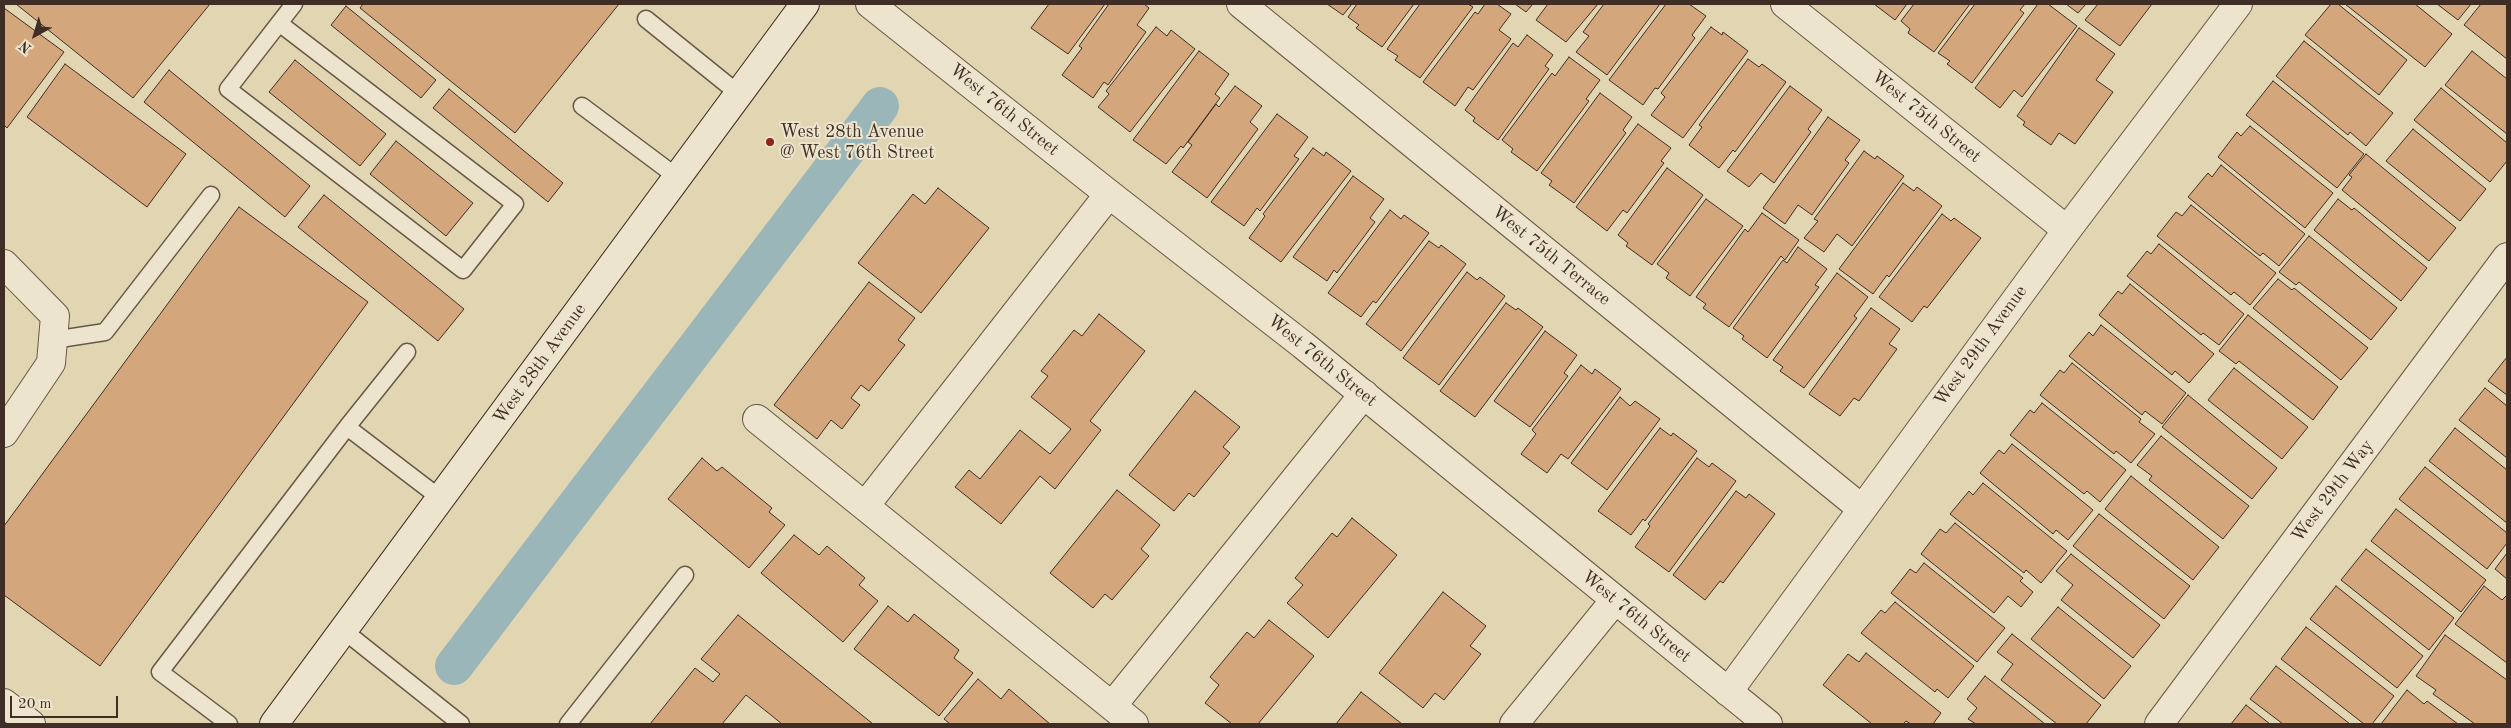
<!DOCTYPE html>
<html>
<head>
<meta charset="utf-8">
<style>
	body { margin:0 }
	#map { position:relative; width:2511px; height:728px; overflow:hidden; background:#e1d6b1; font-family:"Old Standard TT",serif }
	canvas { display:block }
	.frame { position:absolute; inset:0; border:5px solid #402d25; pointer-events:none }
	.north { position:absolute; left:10px; top:10px; width:50px; height:50px; -webkit-text-stroke:4px #ece4cc; paint-order:stroke; rotate:219deg; font-size:14px; font-weight:700; line-height:20px; text-align:center; color:#402d25 }
	.north::after { content:''; display:block; margin:auto; width:18px; height:22px; background:#402d25; clip-path:polygon(50% 0,100% 100%,50% 72%,0 100%) }
	.scale { position:absolute; left:10px; top:696px; width:108px; height:22px; box-sizing:border-box; border:2px solid #402d25; border-top:0; padding-left:6px; font-size:15px; line-height:18px; white-space:nowrap; color:#402d25; -webkit-text-stroke:4px #ece4cc; paint-order:stroke }
</style>
</head>
<body>
<div id="map">
<canvas width="2511" height="728"></canvas>
<div class="frame"></div>
<div class="north">N</div>
<div class="scale">20 m</div>
</div>
<script>
const context = document.querySelector('canvas').getContext('2d');
context.lineJoin = 'round';
const shape = rows => new Path2D(rows.map(r => 'M' + r).join(''));
function strokePath(path, color, width, dash) { context.strokeStyle = color; context.lineWidth = width; context.lineCap = dash ? 'butt' : 'round'; context.setLineDash(dash || []); context.stroke(path); }
function fill(path, color) { context.fillStyle = color; context.fill(path, 'evenodd'); }
function label(font, color, halo, rows, align = 'center') {
  context.font = font + ' "Old Standard TT",serif'; context.lineWidth = 4; context.setLineDash([]); context.textBaseline = 'middle'; context.strokeStyle = halo; context.fillStyle = color; for (const [text, x, y, turn = 0] of rows) {
    context.save(); context.translate(x, y); context.rotate((+turn || 0) * Math.PI / 180); context.textAlign = isNaN(turn) ? turn : align; if (halo) context.strokeText(text, 0, 0); context.fillText(text, 0, 0); context.restore();
  }
}
strokePath(shape([
	[454,666,880,106]
]), '#9bb6b8', 38);
const building = shape([
	[16,4,210,4,133,98,16,4],
	[363,4,619,4,515,133,360,8,363,4],
	[1049,4,1105,4,1068,54,1031,28,1049,4],
	[1109,4,1144,4,1149,8,1137,25,1146,32,1108,85,1104,82,1093,98,1062,75,1082,48,1079,46,1109,4],
	[1327,4,1352,4,1343,15,1327,4],
	[1357,4,1414,4,1382,47,1356,28,1359,25,1348,17,1357,4],
	[1420,4,1468,4,1473,7,1420,78,1395,60,1398,56,1387,49,1420,4],
	[1485,4,1497,4,1511,14,1499,30,1511,39,1473,90,1468,87,1455,106,1423,82,1475,12,1478,14,1485,4],
	[1515,4,1533,4,1526,12,1515,4],
	[1548,4,1547,4,1598,4,1566,42,1536,20,1548,4],
	[1604,4,1660,4,1607,75,1576,52,1589,36,1583,32,1604,4],
	[1666,4,1689,4,1706,16,1692,35,1695,38,1658,89,1655,88,1643,105,1609,80,1666,4],
	[1874,4,1907,4,1895,20,1874,4],
	[1914,4,1970,4,1934,52,1908,33,1910,29,1901,21,1914,4],
	[1975,4,2025,4,2020,10,2024,13,1972,83,1947,64,1950,61,1938,53,1975,4],
	[2038,4,2048,4,2077,26,2022,97,2014,90,2000,108,1975,88,2038,4],
	[2066,4,2086,4,2078,13,2066,4],
	[2098,4,2152,4,2120,46,2085,20,2098,4],
	[2331,4,2338,4,2407,60,2379,95,2305,35,2331,4],
	[2345,4,2415,4,2452,34,2425,67,2345,4],
	[2437,4,2471,4,2458,20,2437,4],
	[2481,4,2505,4,2507,6,2507,59,2464,25,2481,4],
	[346,6,436,80,421,98,331,25,346,6],
	[4,8,64,52,7,128,4,125,4,8],
	[1156,27,1167,36,1171,30,1195,49,1130,132,1098,107,1109,94,1106,91,1156,27],
	[1711,27,1722,35,1723,32,1748,51,1683,138,1651,115,1665,97,1661,93,1711,27],
	[2079,28,2115,54,2096,80,2113,92,2075,144,2059,133,2051,145,2023,125,2025,122,2017,116,2079,28],
	[1527,35,1553,55,1545,66,1549,69,1498,140,1473,121,1475,118,1465,110,1513,43,1518,47,1527,35],
	[2304,41,2393,113,2366,146,2350,132,2348,135,2276,76,2304,41],
	[1199,51,1229,74,1215,94,1220,98,1183,148,1181,146,1166,164,1133,140,1199,51],
	[2472,51,2507,79,2507,134,2445,85,2472,51],
	[1569,57,1600,80,1586,99,1589,101,1537,171,1511,152,1513,149,1502,140,1552,73,1555,76,1569,57],
	[1748,59,1759,67,1762,64,1786,82,1735,152,1733,150,1719,168,1689,145,1702,127,1699,125,1748,59],
	[295,60,386,134,360,166,269,92,295,60],
	[65,64,186,154,147,207,27,117,65,64],
	[169,70,310,186,285,217,144,102,169,70],
	[2273,81,2364,154,2337,188,2246,115,2273,81],
	[1235,86,1262,106,1250,122,1258,129,1207,198,1172,172,1192,145,1188,142,1216,104,1219,107,1235,86],
	[1790,86,1822,110,1808,129,1811,132,1774,183,1761,173,1749,187,1727,171,1790,86],
	[2441,88,2507,143,2507,161,2490,182,2414,120,2441,88],
	[449,89,563,183,548,202,433,108,449,89],
	[1600,93,1632,117,1623,130,1626,133,1574,203,1549,185,1552,181,1541,173,1600,93],
	[1277,114,1308,137,1294,156,1299,159,1260,211,1257,208,1244,226,1211,202,1277,114],
	[1828,117,1860,140,1845,160,1849,163,1812,215,1798,205,1785,224,1763,208,1828,117],
	[1638,124,1671,148,1661,161,1664,163,1627,213,1623,210,1607,231,1576,207,1638,124],
	[2250,126,2333,193,2305,228,2218,157,2237,132,2241,136,2250,126],
	[2413,129,2486,189,2460,221,2386,161,2413,129],
	[396,141,473,203,446,236,370,174,396,141],
	[1313,148,1324,156,1326,152,1351,171,1281,262,1249,238,1265,216,1263,214,1313,148],
	[1864,151,1875,159,1877,156,1904,176,1852,246,1837,234,1824,252,1804,238,1818,221,1814,219,1864,151],
	[2366,154,2456,228,2429,261,2342,190,2352,177,2349,175,2366,154],
	[2221,165,2305,234,2279,266,2263,253,2260,256,2188,197,2208,173,2212,177,2221,165],
	[1667,168,1703,195,1652,265,1626,246,1628,243,1618,235,1667,168],
	[1353,176,1384,199,1370,218,1375,222,1337,273,1334,270,1327,281,1293,257,1353,176],
	[1903,183,1914,191,1917,187,1942,206,1889,277,1887,275,1873,294,1839,269,1903,183],
	[938,188,989,228,921,313,858,263,913,194,925,204,938,188],
	[324,195,464,309,438,341,298,227,324,195],
	[1706,199,1743,226,1690,296,1666,278,1669,273,1657,264,1706,199],
	[2338,199,2352,210,2354,208,2427,268,2401,301,2314,230,2338,199],
	[2191,205,2276,273,2250,305,2234,292,2231,295,2157,236,2176,212,2182,216,2191,205],
	[239,207,368,302,100,666,4,595,4,526,239,207],
	[1390,210,1401,219,1404,215,1429,233,1376,303,1373,301,1361,317,1328,293,1390,210],
	[1762,213,1799,240,1785,260,1781,256,1729,327,1703,308,1706,304,1696,297,1745,229,1748,232,1762,213],
	[1942,214,1951,221,1954,218,1981,238,1927,308,1924,306,1912,322,1879,297,1942,214],
	[2309,236,2397,308,2371,340,2299,282,2296,285,2279,272,2309,236],
	[1429,241,1439,248,1441,245,1466,264,1401,351,1366,324,1429,241],
	[2159,244,2244,314,2219,345,2203,333,2201,335,2127,276,2147,251,2151,254,2159,244],
	[1798,247,1827,269,1815,285,1819,287,1767,358,1742,339,1744,336,1733,328,1783,260,1787,263,1798,247],
	[1467,272,1477,280,1480,277,1505,296,1439,385,1403,358,1467,272],
	[1837,273,1868,297,1854,316,1857,318,1804,388,1780,371,1783,367,1773,360,1837,273],
	[2278,279,2292,290,2294,288,2368,348,2341,380,2253,308,2278,279],
	[869,282,915,318,898,340,905,345,869,391,861,385,851,398,860,405,842,429,831,420,817,439,774,405,869,282],
	[2130,284,2214,354,2189,383,2175,371,2172,375,2099,315,2118,291,2122,294,2130,284],
	[1506,303,1516,310,1518,308,1543,327,1475,417,1440,391,1506,303],
	[1871,308,1900,329,1889,344,1897,349,1859,401,1854,398,1840,416,1809,394,1871,308],
	[1099,314,1145,351,1090,421,1101,430,1055,489,1040,476,1001,524,955,487,969,470,980,479,1020,430,1050,454,1071,429,1031,397,1048,376,1041,371,1074,330,1082,336,1099,314],
	[2248,315,2338,387,2313,420,2239,361,2236,364,2219,351,2248,315],
	[2101,325,2186,393,2162,424,2145,411,2142,415,2069,356,2089,332,2093,336,2101,325],
	[1545,331,1577,355,1564,373,1568,376,1530,427,1494,401,1545,331],
	[2507,357,2507,395,2488,381,2507,357],
	[2072,363,2141,419,2139,422,2155,434,2131,463,2116,451,2114,454,2040,395,2060,370,2064,373,2072,363],
	[1581,365,1592,374,1595,369,1621,389,1568,459,1561,454,1547,473,1521,454,1536,434,1532,430,1581,365],
	[2234,368,2308,427,2282,459,2208,400,2234,368],
	[2485,388,2507,406,2507,458,2459,420,2485,388],
	[1195,391,1240,427,1223,447,1230,453,1194,497,1189,493,1174,511,1129,475,1195,391],
	[2188,395,2277,468,2252,499,2162,427,2188,395],
	[1620,397,1630,406,1635,401,1660,419,1607,490,1571,463,1620,397],
	[2042,403,2126,470,2100,502,2087,491,2084,494,2010,435,2030,410,2034,413,2042,403],
	[1660,428,1671,436,1673,433,1697,451,1645,521,1643,519,1631,535,1598,511,1660,428],
	[2455,428,2507,470,2507,523,2429,461,2455,428],
	[2161,436,2249,506,2223,539,2149,480,2152,476,2137,465,2161,436],
	[2012,444,2093,510,2068,540,2056,530,2053,534,1980,473,1999,450,2004,454,2012,444],
	[702,458,717,471,722,467,772,508,769,512,785,525,749,568,668,499,702,458],
	[1697,458,1709,467,1712,463,1736,481,1669,572,1635,547,1650,526,1648,524,1697,458],
	[2425,467,2507,533,2507,543,2487,569,2399,499,2425,467],
	[2131,476,2219,547,2193,580,2105,509,2131,476],
	[1983,483,2067,551,2041,583,2026,570,2024,573,1950,514,1969,491,1973,495,1983,483],
	[1117,490,1160,525,1141,549,1149,556,1112,600,1105,594,1093,608,1050,573,1117,490],
	[1736,491,1746,498,1749,494,1775,514,1723,583,1720,581,1705,600,1673,575,1736,491],
	[2396,509,2486,580,2461,612,2371,541,2396,509],
	[2099,514,2190,586,2164,619,2073,546,2099,514],
	[1352,518,1397,555,1328,638,1287,603,1303,585,1295,578,1332,533,1337,537,1352,518],
	[1955,523,2023,578,2020,581,2033,592,2021,607,2008,596,1994,613,1921,554,1940,529,1946,533,1955,523],
	[794,535,819,555,827,546,865,578,859,585,878,601,843,642,761,573,794,535],
	[2366,549,2454,618,2429,650,2341,580,2366,549],
	[2507,553,2507,579,2495,569,2507,553],
	[2071,554,2160,625,2133,658,2061,600,2073,585,2056,571,2071,554],
	[1924,563,2005,628,1977,662,1891,593,1910,569,1916,573,1924,563],
	[2336,586,2423,656,2397,688,2310,619,2336,586],
	[2484,586,2502,600,2507,595,2507,663,2455,624,2484,586],
	[1443,592,1486,626,1470,646,1481,654,1444,700,1435,693,1423,708,1379,673,1443,592],
	[1895,602,1974,666,1948,698,1937,689,1935,692,1861,633,1881,610,1885,613,1895,602],
	[888,606,908,622,914,614,959,650,954,658,973,673,939,716,854,649,888,606],
	[2058,607,2131,666,2104,699,2031,639,2058,607],
	[738,615,873,724,782,724,746,695,722,724,650,724,695,668,713,682,720,674,701,659,738,615],
	[1269,620,1314,656,1258,724,1232,724,1205,703,1219,685,1210,677,1247,632,1254,638,1269,620],
	[2306,627,2394,696,2372,724,2364,724,2281,659,2306,627],
	[2012,634,2101,705,2086,724,2057,724,2001,680,2013,664,1997,652,2012,634],
	[2445,635,2507,680,2507,724,2475,724,2433,694,2436,690,2416,676,2445,635],
	[1866,653,1941,713,1933,724,1911,724,1906,721,1903,724,1872,724,1823,685,1848,654,1859,662,1866,653],
	[2276,666,2350,724,2283,724,2250,699,2276,666],
	[1985,676,2045,724,1976,724,1968,719,1977,708,1967,699,1985,676],
	[978,679,1001,699,1009,689,1050,724,950,724,944,719,978,679],
	[2407,690,2424,704,2427,701,2458,724,2381,724,2407,690],
	[1361,692,1402,724,1336,724,1361,692],
	[2246,705,2270,724,2231,724,2246,705]
]);
fill(building, '#d3a67c');
strokePath(building, '#402d25', 1);
const service = shape([
	[646,19,739,94],
	[279,23,515,204,463,270,228,89,294,4],
	[582,106,677,177],
	[53,340,105,332,211,195],
	[347,427,407,352],
	[343,630,461,724],
	[229,724,160,672,347,427,440,498],
	[568,724,685,575]
]);
const minor = shape([
	[1241,4,1861,508],
	[1785,4,2067,230],
	[4,264,55,316,51,363,4,433],
	[757,419,1134,724],
	[865,506,1109,194],
	[1728,692,2067,230,2238,4],
	[4,703,31,724],
	[1112,706,1364,394],
	[1514,724,1615,600],
	[2159,724,2507,257]
]);
const tertiary = shape([
	[870,4,1109,194,1303,345,1768,724]
]);
const secondary = shape([
	[274,724,805,4]
]);
strokePath(service, '#685748', 19);
strokePath(minor, '#685748', 30);
strokePath(tertiary, '#685748', 30);
strokePath(secondary, '#402d25', 30);
strokePath(service, '#ece4cc', 16);
strokePath(minor, '#ece4cc', 28);
strokePath(tertiary, '#ece4cc', 28);
strokePath(secondary, '#ece4cc', 28);
for (const [x, y, r, color] of [
	[770,142,5,"#8f2418"]
]) { const dot = new Path2D(); dot.arc(x, y, r, 0, 2 * Math.PI); context.fillStyle = color; context.fill(dot); strokePath(dot, '#ece4cc', 2); }
label('18px', '#402d25', '#ece4cc', [
	["West 76th Street",1004,110,39],
	["West 75th Street",1926,117,39],
	["West 75th Terrace",1551,256,39],
	["West 29th Avenue",1981,346,-54],
	["West 76th Street",1322,361,39],
	["West 28th Avenue",540,364,-54],
	["West 29th Way",2333,491,-53],
	["West 76th Street",1636,617,39]
]);
label('18px', '#402d25', '#ece4cc', [
	["West 28th Avenue",780,132],
	["@ West 76th Street",780,153]
], 'left');
</script>
</body>
</html>
